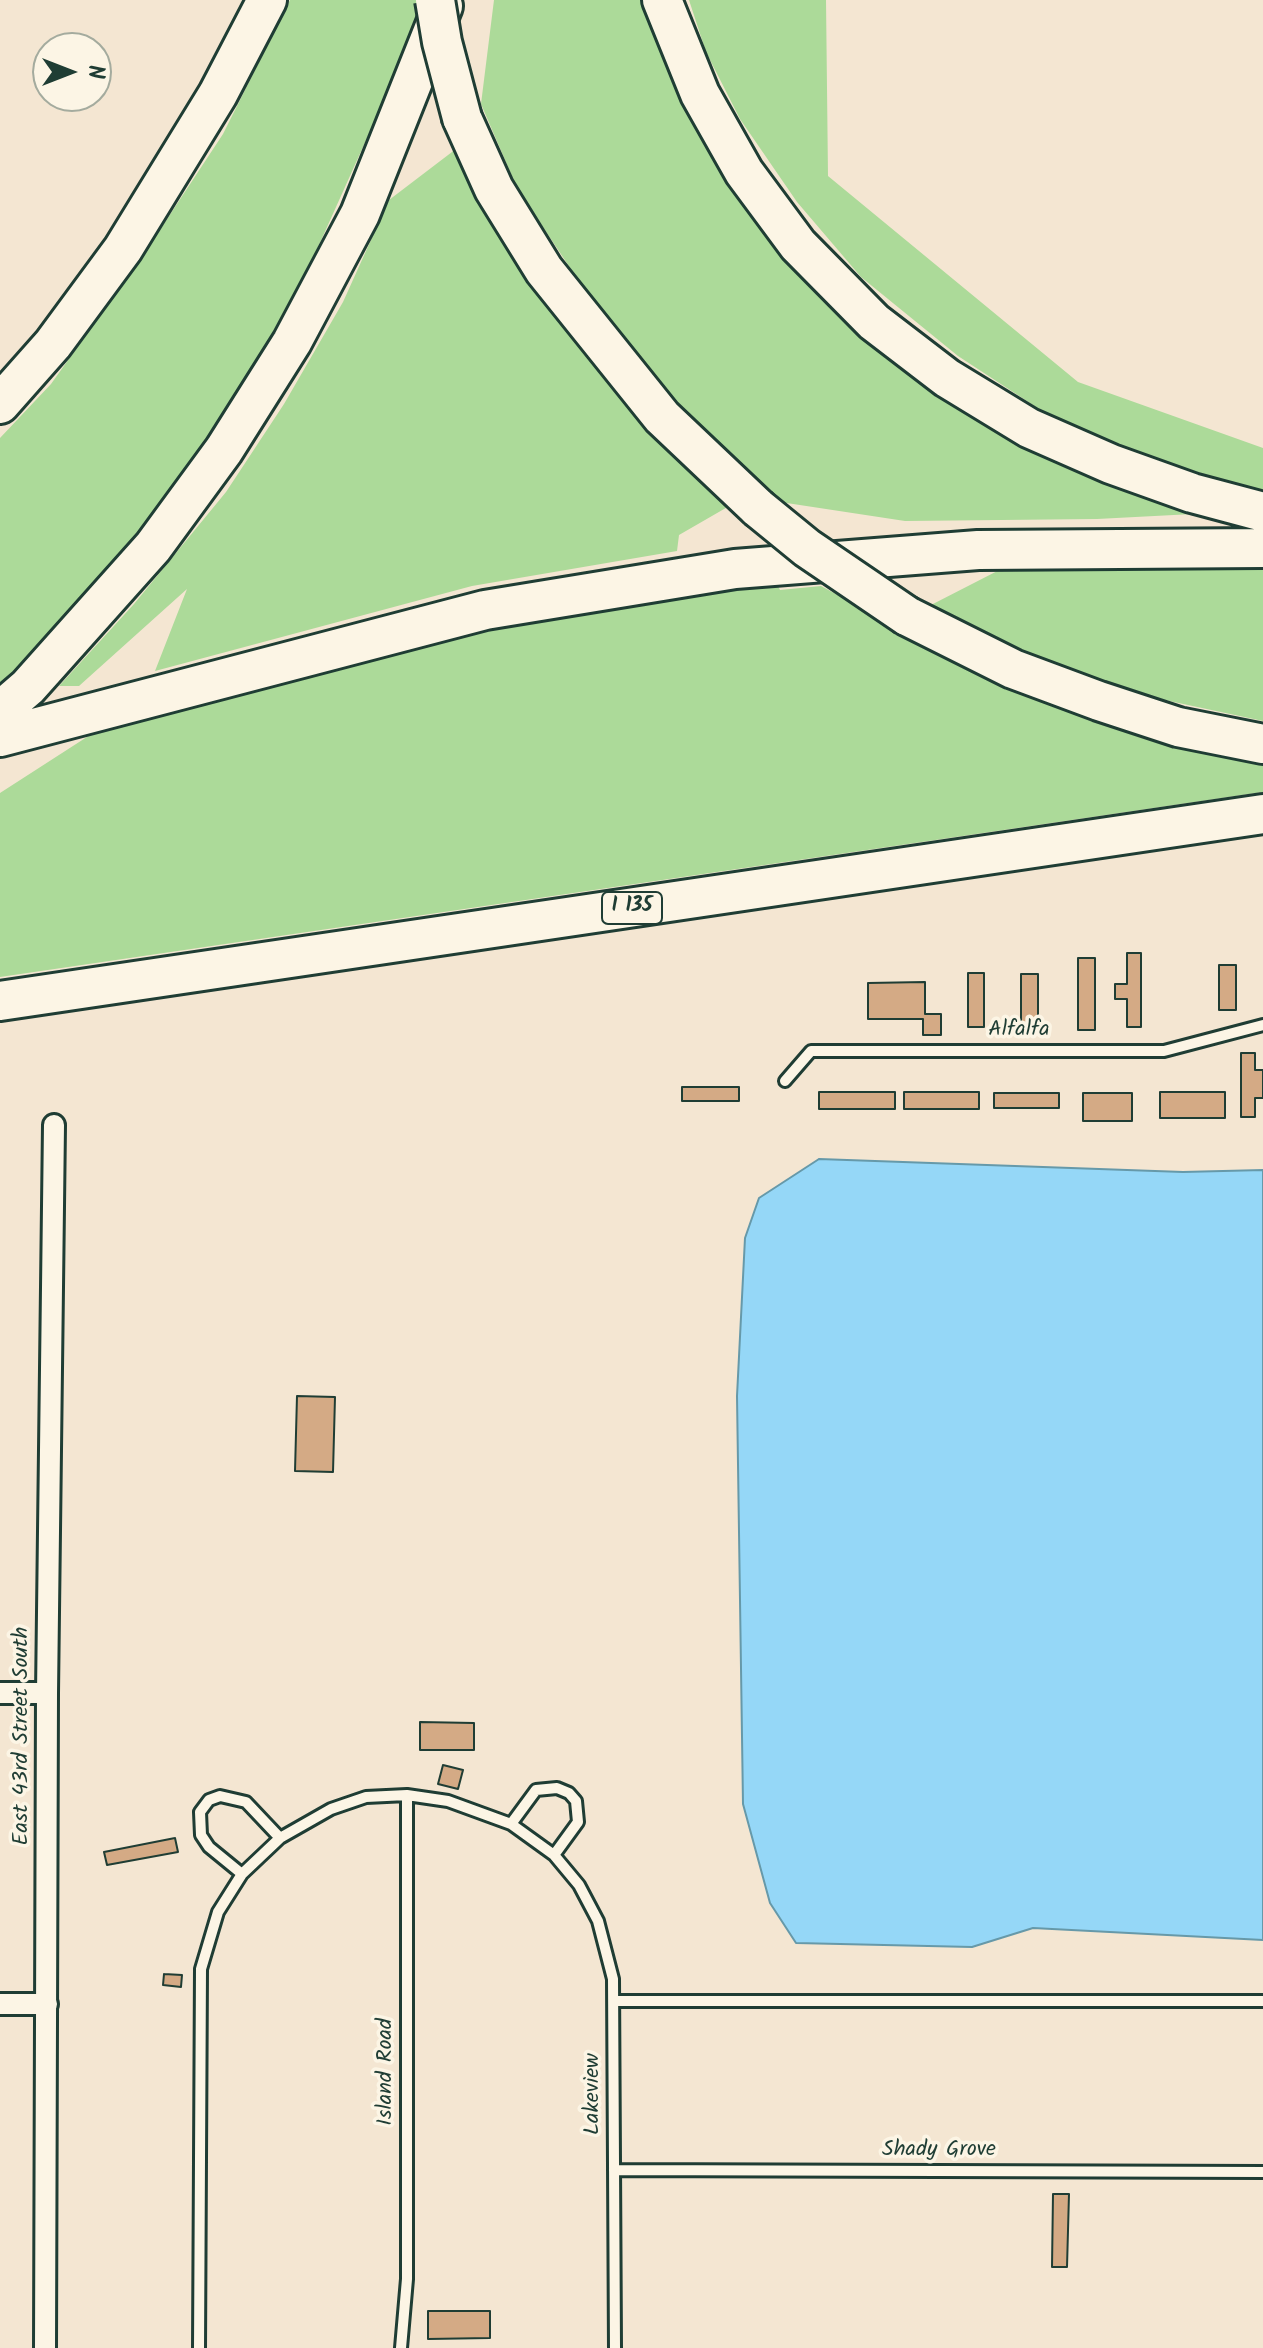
<!DOCTYPE html>
<html>
<head>
<meta charset="utf-8">
<style>
	body { margin:0 }
	#map { position:relative; width:1263px; height:2348px; overflow:hidden; background:#f4e6d2; font-family:Kalam,sans-serif }
	canvas { display:block }
	.north { position:absolute; left:32px; top:32px; width:80px; height:80px; box-sizing:border-box; background:#fcf5e5; border:2px solid #a4ab9e; border-radius:50%; rotate:90deg; font-size:22px; font-weight:700; line-height:32px; text-align:center; color:#1f3d34 }
	.north::after { content:''; display:block; margin:auto; width:28px; height:36px; background:#1f3d34; clip-path:polygon(50% 0,100% 100%,50% 72%,0 100%) }
</style>
</head>
<body>
<div id="map">
<canvas width="1263" height="2348"></canvas>
<div class="north">N</div>
</div>
<script>
const context = document.querySelector('canvas').getContext('2d');
context.lineJoin = 'round';
function fill(path, color) { context.fillStyle = color; context.fill(path, 'evenodd'); }
const shape = rows => new Path2D(rows.map(r => 'M' + r).join(''));
function strokePath(path, color, width, dash) { context.strokeStyle = color; context.lineWidth = width; context.lineCap = dash ? 'butt' : 'round'; context.setLineDash(dash || []); context.stroke(path); }
function label(font, color, halo, rows, align = 'center') {
  context.font = font + ' Kalam,sans-serif'; context.lineWidth = 7; context.setLineDash([]); context.textBaseline = 'middle'; context.strokeStyle = halo; context.fillStyle = color; for (const [text, x, y, turn = 0] of rows) {
    context.save(); context.translate(x, y); context.rotate((+turn || 0) * Math.PI / 180); context.textAlign = isNaN(turn) ? turn : align; if (halo) context.strokeText(text, 0, 0); context.fillText(text, 0, 0); context.restore();
  }
}
fill(shape([
	[290,0,417,0,420,20,292,305,200,451,101,580,0,686,0,438,51,384,146,251,223,134],
	[494,0,649,0,847,311,1212,513,1097,519,905,521,780,502,713,443,652,379,604,319,517,188,481,104],
	[689,0,826,0,828,176,1078,382,1263,448,1263,490,1139,458,1062,424,958,356,861,277,797,202,740,119,706,52],
	[458,144,531,277,595,364,668,449,731,505,679,535,677,551,472,586,155,671,187,589,79,686,59,686,134,604,226,492,284,404,343,302,389,200,452,152],
	[1011,564,1165,568,1263,564,1263,721,1127,692,990,639,931,605],
	[776,582,780,590,821,586,976,670,1263,756,1263,792,0,977,0,793,90,735,450,635,606,606]
]), '#acda99');
const water = shape([
	[819,1159,1183,1172,1263,1170,1263,1940,1033,1928,972,1947,796,1943,770,1903,743,1804,737,1396,745,1238,759,1198,819,1159]
]);
fill(water, '#95d7f7');
strokePath(water, '#6699a9', 2);
const building = shape([
	[1127,953,1141,953,1141,1027,1127,1027,1127,999,1115,999,1115,984,1127,984,1127,953],
	[1078,958,1095,958,1095,1030,1078,1030,1078,958],
	[1219,965,1236,965,1236,1010,1219,1010,1219,965],
	[968,973,984,973,984,1027,968,1027,968,973],
	[1021,974,1038,974,1038,1028,1021,1028,1021,974],
	[925,982,925,1014,941,1014,941,1035,923,1035,923,1019,868,1019,868,983,925,982],
	[1241,1053,1255,1053,1255,1070,1263,1070,1263,1098,1255,1098,1255,1117,1241,1117,1241,1053],
	[682,1087,739,1087,739,1101,682,1101,682,1087],
	[819,1092,895,1092,895,1109,819,1109,819,1092],
	[904,1092,979,1092,979,1109,904,1109,904,1092],
	[1160,1092,1225,1092,1225,1118,1160,1118,1160,1092],
	[994,1093,1059,1093,1059,1108,994,1108,994,1093],
	[1083,1093,1132,1093,1132,1121,1083,1121,1083,1093],
	[297,1396,335,1397,333,1472,295,1471,297,1396],
	[420,1722,474,1723,474,1750,420,1750,420,1722],
	[443,1765,463,1770,458,1789,438,1784,443,1765],
	[175,1838,178,1852,107,1865,104,1852,175,1838],
	[164,1974,182,1975,181,1987,163,1985,164,1974],
	[1053,2194,1069,2194,1067,2267,1052,2267,1053,2194],
	[428,2311,490,2311,490,2338,428,2339,428,2311]
]);
fill(building, '#d4aa85');
strokePath(building, '#1f3d34', 2);
const lane = shape([
	[785,1081,811,1051,1164,1051,1263,1025],
	[511,1824,554,1855,579,1885,598,1921,613,1979,615,2348],
	[242,1874,209,1847,201,1835,200,1812,209,1800,220,1796,246,1802,280,1838],
	[614,2001,1263,2001],
	[614,2170,1263,2172],
	[199,2348,201,1969,218,1912,242,1874,280,1838,331,1809,366,1797,407,1795,448,1801,511,1824,536,1790,557,1788,569,1793,576,1801,578,1822,554,1855],
	[401,2348,407,2279,407,1795]
]);
const street = shape([
	[0,1693,47,1693],
	[0,2004,47,2004],
	[45,2348,47,1693,54,1125]
]);
const highway = shape([
	[662,0,700,94,744,172,798,245,874,322,947,378,1029,428,1111,464,1192,493,1263,512],
	[462,118,494,189,544,270,662,417,758,508],
	[0,404,53,344,123,249,218,94,267,0],
	[907,616,1013,669,1099,701,1178,727,1263,744],
	[0,711,28,687,153,547,224,450,292,342,360,214,443,6],
	[0,737,485,610,735,569,978,550,1263,548],
	[0,1001,1263,814]
]);
strokePath(lane, '#1f3d34', 16);
strokePath(street, '#1f3d34', 26);
strokePath(highway, '#1f3d34', 44);
strokePath(lane, '#fcf5e5', 10);
strokePath(street, '#fcf5e5', 20);
strokePath(highway, '#fcf5e5', 38);
const highwayBridge = shape([
	[435,0,442,42,462,118],
	[758,508,807,548,907,616]
]);
strokePath(highwayBridge, '#1f3d34', 44, []);
strokePath(highwayBridge, '#fcf5e5', 38);
for (const [x, y, w] of [
	[632,908,60]
]) { const box = new Path2D(); box.roundRect(x - w / 2, y - 16, w, 32, 6); context.fillStyle = '#fcf5e5'; context.fill(box); strokePath(box, '#1f3d34', 2); }
label('bold 20px', '#1f3d34', null, [
	["I 135",632,908]
]);
label('22px', '#1f3d34', '#fcf5e5', [
	["Alfalfa",1019,1031],
	["East 43rd Street South",23,1736,-90],
	["Island Road",387,2072,-90],
	["Lakeview",594,2094,-90],
	["Shady Grove",939,2151]
]);
</script>
</body>
</html>
